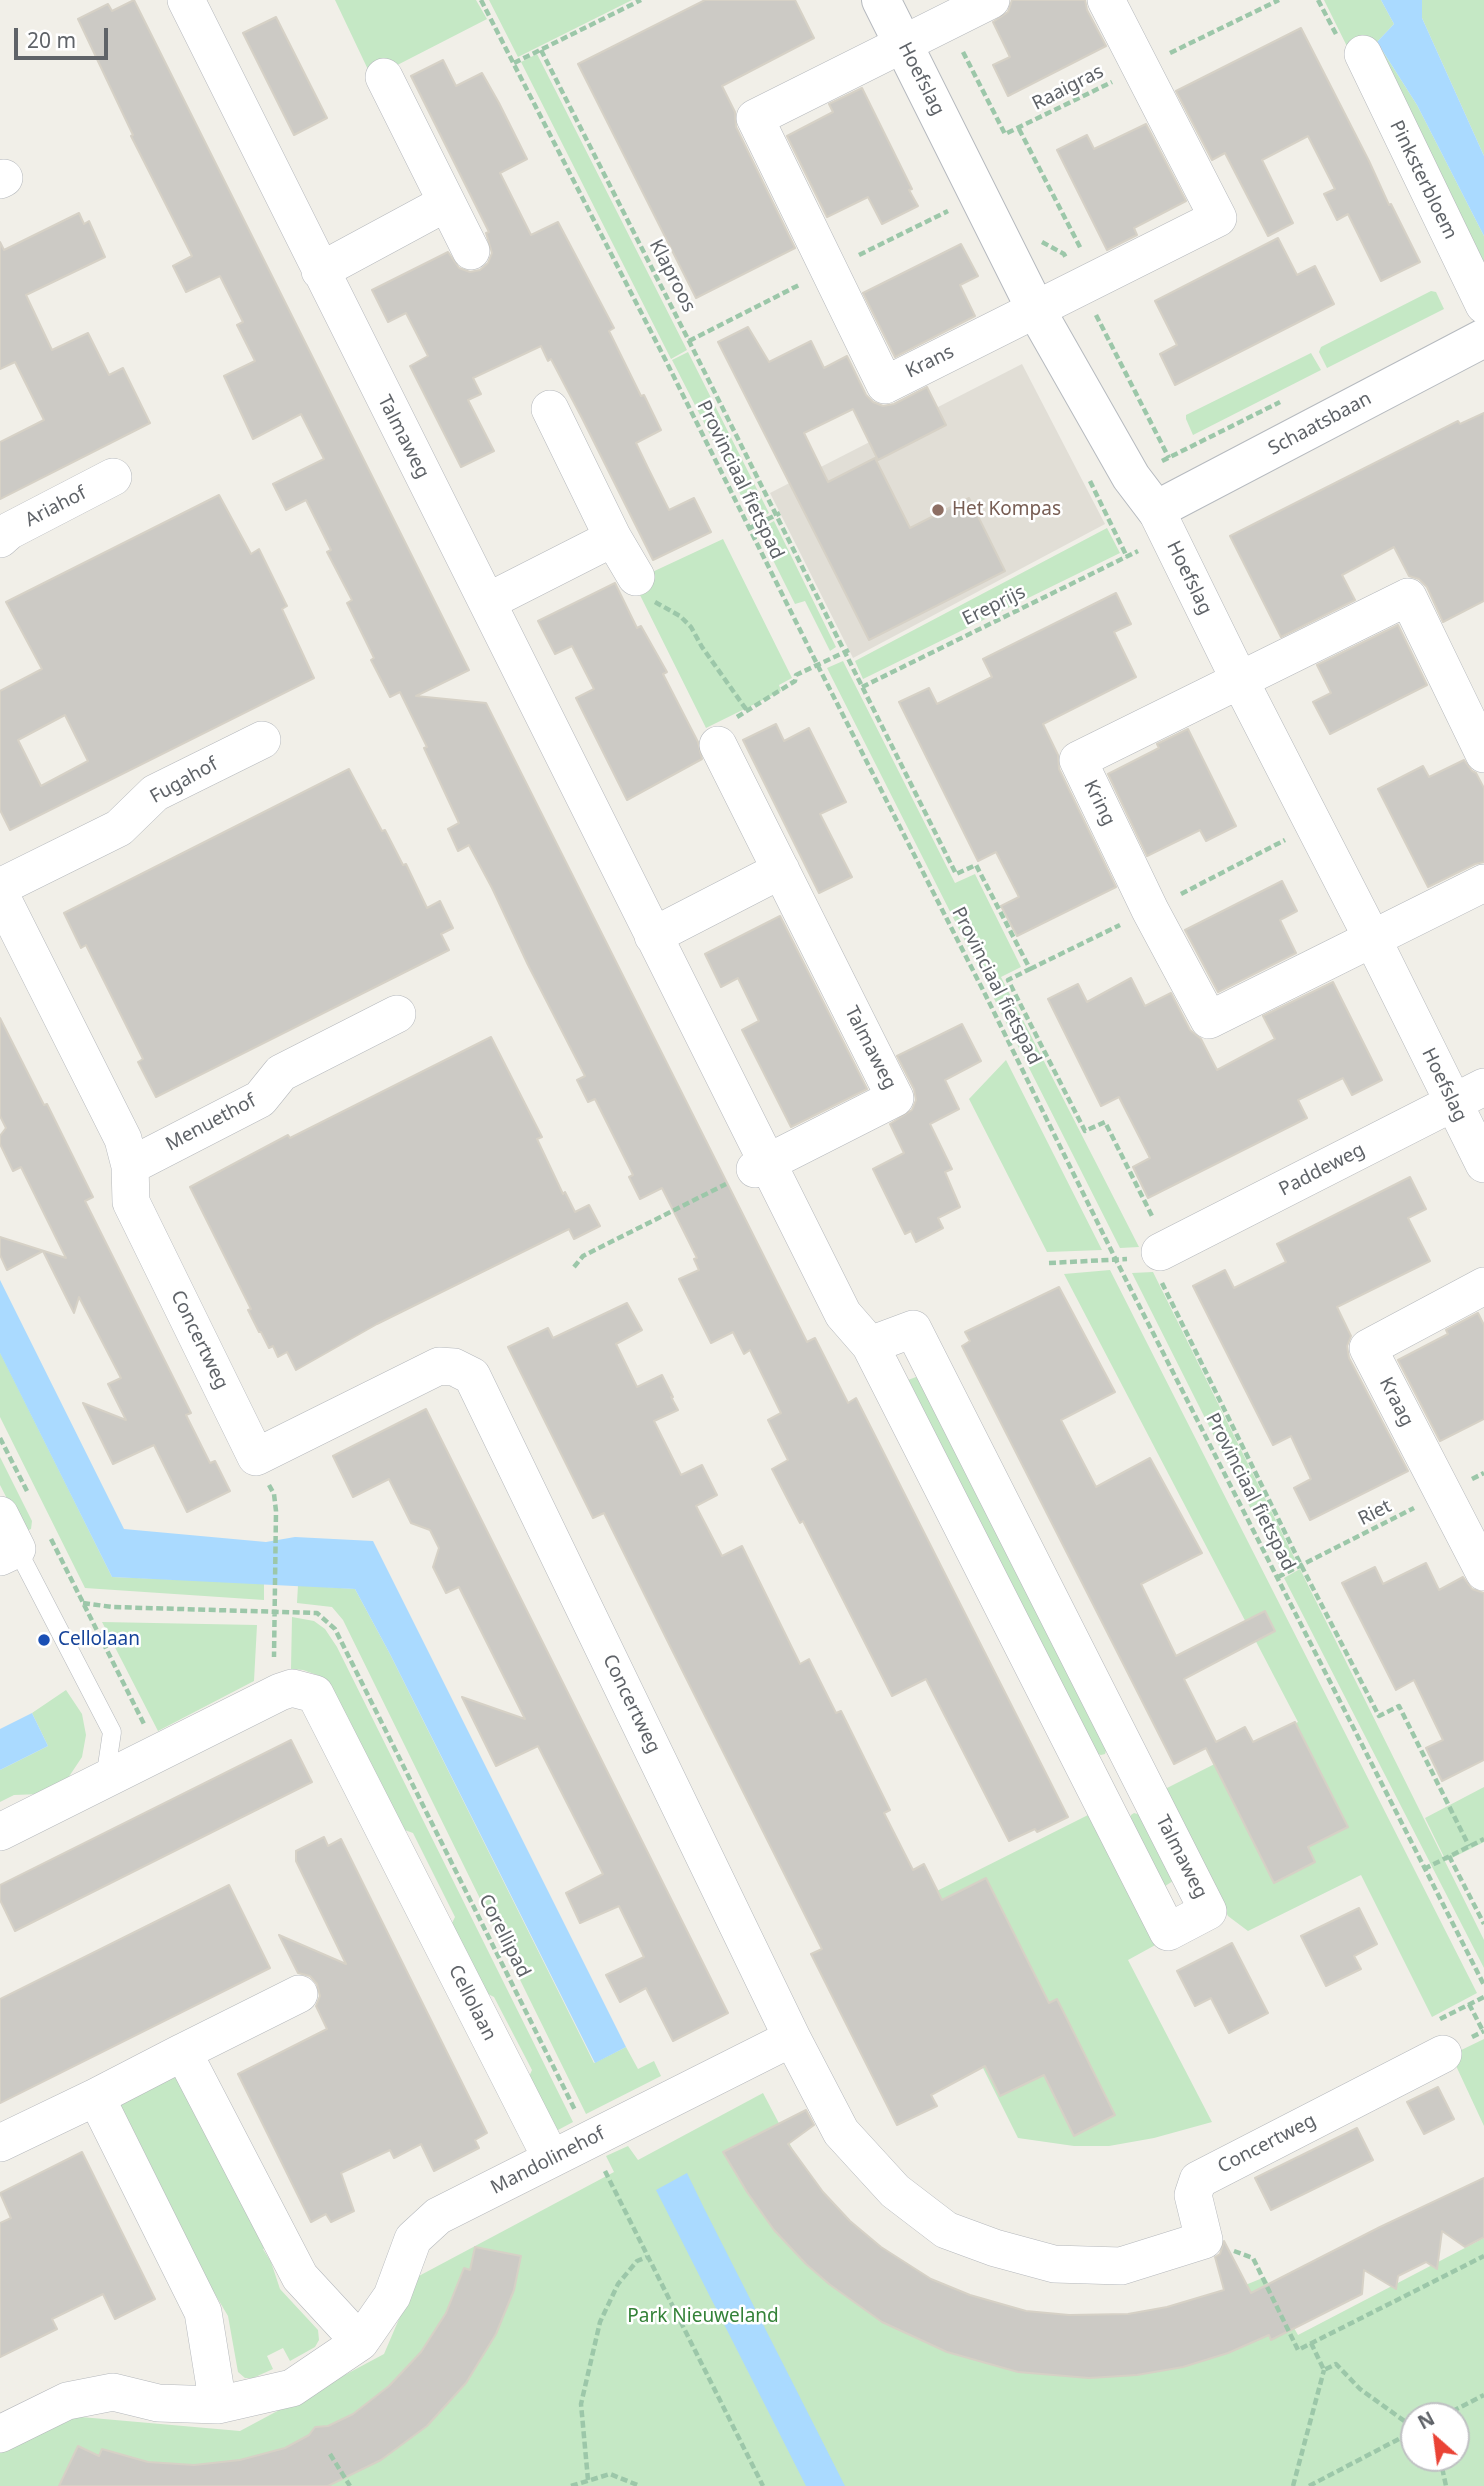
<!DOCTYPE html>
<html>
<head>
<meta charset="utf-8">
<style>
	body { margin:0 }
	#map { position:relative; width:1484px; height:2486px; overflow:hidden; background:#f1efe8; font-family:"Noto Sans",sans-serif }
	canvas { display:block }
	.north { position:absolute; left:1400px; top:2402px; width:70px; height:70px; box-sizing:border-box; background:#fff; border:2px solid #bfc1c3; border-radius:50%; rotate:332deg; font-size:19px; font-weight:700; line-height:28px; text-align:center; color:#5f6368 }
	.north::after { content:''; display:block; margin:auto; width:24px; height:32px; background:#ea4335; clip-path:polygon(50% 0,100% 100%,50% 72%,0 100%) }
	.scale { position:absolute; left:14px; top:28px; width:94px; height:32px; box-sizing:border-box; border:4px solid #5f6368; border-top:0; padding-left:9px; font-size:21px; line-height:24px; white-space:nowrap; color:#5f6368; -webkit-text-stroke:5px #fff; paint-order:stroke }
</style>
</head>
<body>
<div id="map">
<canvas width="1484" height="2486"></canvas>
<div class="north">N</div>
<div class="scale">20 m</div>
</div>
<script>
const context = document.querySelector('canvas').getContext('2d');
context.lineJoin = 'round';
function fill(path, color) { context.fillStyle = color; context.fill(path, 'evenodd'); }
const shape = rows => new Path2D(rows.map(r => 'M' + r).join(''));
function strokePath(path, color, width, dash) { context.strokeStyle = color; context.lineWidth = width; context.lineCap = dash ? 'butt' : 'round'; context.setLineDash(dash || []); context.stroke(path); }
function label(font, color, halo, rows, align = 'center') {
  context.font = font + ' "Noto Sans",sans-serif'; context.lineWidth = 5; context.setLineDash([]); context.textBaseline = 'middle'; context.strokeStyle = halo; context.fillStyle = color; for (const [text, x, y, turn = 0] of rows) {
    context.save(); context.translate(x, y); context.rotate((+turn || 0) * Math.PI / 180); context.textAlign = isNaN(turn) ? turn : align; if (halo) context.strokeText(text, 0, 0); context.fillText(text, 0, 0); context.restore();
  }
}
fill(shape([
	[1022,364,1105,524,853,658,770,493]
]), '#e1ded6');
fill(shape([
	[335,0,476,0,487,19,372,78],
	[489,0,632,0,518,57],
	[1324,0,1381,0,1394,24,1377,42,1417,105,1484,236,1484,264,1461,276],
	[1422,0,1484,0,1484,156,1422,18],
	[537,54,687,350,671,359,521,62],
	[1431,291,1436,292,1444,309,1327,368,1319,352,1321,347],
	[688,352,769,513,754,521,672,360],
	[1311,353,1321,370,1193,435,1186,419,1186,415],
	[774,521,836,647,830,651,805,601,795,604,758,530],
	[1107,528,1120,553,863,679,855,661],
	[723,539,792,678,779,685,781,691,706,728,633,581],
	[843,661,955,883,975,874,1021,967,1001,977,1139,1247,1120,1248,827,668],
	[1006,1060,1102,1250,1047,1252,969,1099],
	[1110,1270,1477,1993,1432,2017,1361,1875,1248,1931,1228,1916,1165,1789,1298,1722,1064,1274],
	[1153,1272,1297,1563,1282,1571,1132,1273],
	[0,1352,112,1577,264,1583,264,1600,85,1588,0,1417],
	[916,1377,930,1380,1109,1741,1105,1754,1101,1755,1088,1751,906,1393,908,1380],
	[0,1457,32,1521,31,1529,24,1532,0,1485],
	[1300,1569,1484,1940,1484,1968,1284,1578],
	[298,1585,355,1589,390,1654,594,2063,626,2047,638,2069,654,2061,661,2076,586,2114,343,1620,332,1607,297,1603],
	[292,1617,314,1621,325,1629,337,1647,573,2122,558,2130,549,2125,527,2081,532,2070,494,1997,482,1991,450,1927,455,1917,413,1833,402,1829,329,1687,317,1675,303,1670,291,1669],
	[102,1622,257,1625,254,1681,158,1731],
	[66,1690,82,1714,86,1735,82,1757,68,1778,41,1794,14,1795,0,1802,0,1770,48,1746,32,1713],
	[1484,1787,1484,1842,1446,1861,1425,1818],
	[1092,1813,1159,1943,1128,1960,1212,2122,1154,2138,1109,2146,1074,2146,1018,2138,903,1908],
	[1134,1813,1147,1817,1173,1881,1162,1888,1126,1827,1131,1815],
	[1484,2039,1484,2126,1451,2055],
	[171,2077,182,2079,272,2244,263,2249,271,2262,280,2289,318,2330,319,2340,315,2347,290,2361,283,2348,267,2356,273,2369,253,2378,245,2378,238,2372,228,2316,206,2279,120,2106,128,2097],
	[763,2093,812,2186,872,2251,934,2286,1010,2314,1087,2325,1179,2312,1265,2277,1298,2335,1484,2238,1484,2486,0,2486,0,2439,47,2414,240,2431,384,2354,417,2277,614,2172,606,2156,628,2146,638,2160],
	[1414,2416,1456,2416,1456,2458,1414,2458]
]), '#c5e8c5');
fill(shape([
	[1381,0,1422,0,1422,18,1484,156,1484,236,1417,105,1377,42,1394,24],
	[0,1280,124,1529,266,1542,295,1537,373,1541,626,2047,595,2063,390,1654,355,1589,112,1577,0,1353],
	[32,1713,48,1746,0,1770,0,1729],
	[687,2173,704,2208,845,2486,806,2486,656,2190]
]), '#aadaff');
const building = shape([
	[134,0,469,670,416,696,486,703,807,1342,815,1338,848,1403,856,1398,1068,1817,1037,1832,1035,1829,1009,1841,926,1679,892,1696,803,1521,800,1523,788,1500,772,1469,788,1460,768,1420,781,1413,750,1350,744,1354,733,1332,711,1343,679,1279,699,1270,694,1259,697,1258,662,1188,640,1199,629,1177,633,1175,595,1099,588,1102,577,1080,585,1076,528,965,492,888,469,845,458,851,448,829,459,823,424,748,427,747,400,692,390,697,371,660,374,658,347,603,352,600,327,552,331,550,306,500,286,510,273,484,324,459,301,414,253,439,224,376,255,361,237,325,243,322,220,276,186,292,173,266,192,256,131,136,133,135,78,19,108,4,112,11,134,0],
	[705,0,795,0,814,38,722,86,735,112,736,127,795,248,696,298,578,64,705,0],
	[1012,0,1085,0,1087,10,1106,46,1008,96,993,65,1010,57,993,22,1008,12,1012,0],
	[276,17,327,118,294,135,243,33,276,17],
	[1301,28,1369,161,1389,205,1391,204,1420,262,1381,281,1348,214,1337,220,1324,194,1335,189,1308,136,1262,160,1293,223,1268,236,1225,153,1212,160,1176,91,1301,28],
	[443,60,456,86,482,73,499,103,527,159,500,173,531,235,558,222,614,328,609,331,641,396,644,395,661,430,636,443,648,468,669,510,694,498,711,532,653,560,582,418,551,359,548,361,541,346,473,378,481,394,468,400,494,451,461,467,410,366,428,356,406,313,388,322,372,290,448,252,459,268,470,272,480,270,488,263,492,253,486,233,489,232,411,76,443,60],
	[862,88,912,189,909,190,918,206,882,224,868,197,827,217,787,136,833,112,829,104,862,88],
	[1146,124,1186,201,1134,228,1137,235,1107,250,1057,150,1087,135,1094,149,1146,124],
	[79,213,84,224,89,221,105,257,26,295,52,350,88,333,109,375,123,368,150,423,0,499,0,442,44,420,15,362,0,369,0,242,4,250,79,213],
	[1278,238,1297,275,1315,266,1334,304,1175,385,1160,354,1177,345,1155,301,1278,238],
	[961,244,978,276,960,285,975,316,895,357,863,293,961,244],
	[748,327,769,362,811,341,824,368,847,356,866,395,873,402,883,406,894,404,927,387,946,425,878,460,853,409,804,433,828,482,875,458,910,528,969,498,1005,571,869,640,718,342,748,327],
	[1484,413,1484,601,1443,622,1427,587,1419,579,1409,576,1394,547,1342,575,1355,600,1281,637,1230,536,1458,421,1460,424,1484,413],
	[219,495,251,554,259,549,287,606,282,609,314,678,10,830,0,810,0,691,42,669,6,602,219,495],
	[65,715,88,761,41,786,18,740,65,715],
	[615,583,637,628,641,626,667,672,663,674,698,742,702,759,627,800,576,698,594,689,572,646,555,654,538,621,615,583],
	[1116,593,1131,624,1114,632,1136,677,1043,724,1058,755,1059,769,1116,887,1017,936,1001,906,1019,897,996,852,978,861,899,702,929,688,937,704,992,677,983,659,1116,593],
	[1398,625,1427,685,1330,734,1313,702,1331,693,1317,665,1398,625],
	[776,724,784,741,809,728,846,802,820,814,852,877,819,893,743,740,776,724],
	[1188,729,1236,826,1206,841,1200,830,1147,856,1108,774,1159,748,1157,744,1188,729],
	[1464,760,1472,771,1476,773,1484,788,1484,862,1475,864,1428,887,1378,789,1423,766,1429,777,1464,760],
	[349,769,382,831,385,830,403,865,406,864,427,908,440,901,453,928,441,934,449,950,156,1097,138,1062,143,1059,86,945,81,948,64,913,349,769],
	[1282,881,1297,911,1280,920,1296,953,1218,992,1185,930,1282,881],
	[780,916,867,1089,791,1127,742,1030,759,1021,738,978,721,987,705,954,780,916],
	[1131,978,1145,1006,1171,993,1190,1030,1201,1039,1217,1070,1275,1039,1263,1016,1333,982,1382,1080,1352,1095,1343,1078,1298,1100,1307,1118,1148,1198,1133,1167,1150,1158,1119,1097,1101,1106,1048,999,1078,984,1087,1002,1131,978],
	[0,1018,44,1105,47,1104,93,1197,85,1201,191,1413,186,1415,210,1463,215,1461,230,1491,187,1512,154,1445,113,1464,83,1403,126,1420,108,1384,121,1378,79,1297,74,1313,43,1251,7,1270,0,1255,0,1237,66,1258,21,1167,13,1171,0,1144,0,1136,6,1128,0,1116,0,1018],
	[962,1024,981,1061,945,1080,959,1109,930,1124,952,1169,945,1172,960,1207,938,1218,943,1228,916,1242,911,1231,905,1234,873,1169,904,1153,890,1124,912,1110,916,1100,914,1089,897,1056,962,1024],
	[491,1037,542,1137,537,1139,563,1194,565,1192,575,1212,589,1205,600,1226,574,1239,569,1229,377,1324,296,1370,287,1352,278,1357,273,1346,269,1348,261,1332,259,1332,248,1310,251,1309,190,1187,288,1135,290,1138,491,1037],
	[1410,1177,1426,1209,1408,1218,1430,1261,1337,1307,1351,1336,1347,1346,1349,1358,1408,1471,1310,1520,1294,1488,1311,1479,1291,1436,1273,1445,1193,1286,1225,1270,1234,1288,1286,1262,1277,1244,1410,1177],
	[1059,1287,1115,1392,1061,1420,1096,1487,1150,1458,1202,1553,1141,1584,1176,1656,1265,1611,1275,1631,1184,1679,1216,1742,1245,1727,1253,1742,1295,1722,1348,1827,1308,1847,1315,1862,1274,1883,1206,1748,1174,1764,962,1346,970,1341,965,1332,1059,1287],
	[627,1303,642,1330,616,1344,637,1387,662,1375,673,1397,671,1397,678,1410,654,1421,681,1475,702,1465,717,1495,696,1506,722,1556,742,1546,800,1664,809,1659,836,1713,841,1711,890,1810,884,1813,913,1870,924,1864,942,1900,986,1878,1049,2003,1057,1999,1115,2115,1074,2136,1044,2075,1000,2096,985,2066,931,2095,937,2106,897,2125,811,1954,822,1949,672,1650,604,1513,593,1518,508,1347,548,1328,553,1338,627,1303],
	[1478,1313,1484,1325,1484,1419,1440,1441,1398,1360,1448,1334,1446,1330,1478,1313],
	[426,1409,728,2013,673,2041,646,1988,620,2002,606,1975,644,1957,619,1906,580,1923,566,1893,603,1874,538,1746,496,1766,462,1697,525,1719,459,1587,446,1593,433,1567,439,1548,430,1530,411,1523,389,1479,353,1497,333,1456,426,1409],
	[1426,1563,1439,1590,1463,1577,1472,1589,1484,1593,1484,1760,1442,1781,1426,1748,1443,1740,1414,1680,1396,1690,1342,1583,1375,1567,1383,1584,1426,1563],
	[291,1740,312,1782,15,1931,0,1900,0,1885,291,1740],
	[324,1837,328,1846,341,1839,487,2133,475,2140,479,2148,434,2171,421,2144,394,2158,390,2150,341,2173,354,2211,331,2222,326,2214,311,2222,238,2074,327,2029,316,2006,320,1996,317,1984,310,1976,298,1973,279,1935,346,1964,296,1861,296,1851,324,1837],
	[229,1885,270,1968,0,2103,0,1999,229,1885],
	[1359,1908,1377,1944,1354,1956,1361,1969,1326,1986,1301,1936,1359,1908],
	[1232,1943,1268,2013,1229,2033,1211,1998,1195,2006,1177,1971,1232,1943],
	[1438,2087,1454,2119,1424,2134,1407,2102,1438,2087],
	[806,2110,814,2125,788,2144,823,2192,850,2221,881,2247,931,2279,970,2295,1026,2311,1069,2315,1128,2314,1167,2307,1224,2290,1215,2257,1220,2254,1224,2241,1251,2293,1380,2227,1484,2178,1484,2237,1465,2247,1442,2231,1437,2269,1426,2262,1398,2276,1396,2289,1364,2270,1362,2294,1271,2340,1269,2335,1228,2353,1183,2367,1137,2375,1089,2378,1018,2372,947,2352,882,2322,829,2284,806,2264,774,2230,747,2192,723,2152,806,2110],
	[1357,2128,1373,2160,1271,2210,1255,2178,1357,2128],
	[82,2152,155,2299,115,2319,103,2294,52,2319,57,2329,0,2357,0,2223,11,2218,0,2193,82,2152],
	[475,2247,521,2256,514,2290,496,2334,466,2383,427,2426,381,2460,328,2486,59,2486,78,2446,99,2456,102,2449,148,2462,194,2465,240,2460,285,2448,309,2435,315,2427,328,2426,353,2414,389,2386,421,2352,446,2313,464,2268,470,2270,475,2247]
]);
fill(building, '#cccac5');
strokePath(building, '#d6d1c6', 2);
const lane = shape([
	[17,1549,112,1732,105,1779]
]);
const street = shape([
	[186,0,843,1314,870,1345,1168,1932,1208,1911,913,1329,870,1345],
	[991,0,755,118,885,385,1218,218,1106,0],
	[1363,54,1484,305],
	[384,77,471,251],
	[0,180,4,178],
	[320,271,446,203],
	[550,409,613,538,636,577],
	[1156,510,1239,679,1373,940,1484,1164],
	[0,539,9,531,113,477],
	[487,602,613,538],
	[718,745,895,1098,755,1169],
	[1484,754,1408,597,1078,760,1150,910,1209,1020,1484,883],
	[0,887,119,828,155,793,262,740],
	[0,894,123,1139,130,1166,131,1202,256,1457,439,1366,454,1367,472,1376,792,2038,841,2132,895,2191,946,2230,995,2248,1054,2264,1121,2266,1204,2240,1193,2195,1198,2180,1443,2054],
	[653,936,781,870],
	[130,1166,260,1099,281,1073,397,1014],
	[1160,1252,1484,1087],
	[1484,1286,1368,1348,1484,1572],
	[0,1515,17,1549,0,1557],
	[0,1832,280,1692,292,1688,315,1694,551,2158],
	[183,2052,299,1994],
	[0,2143,96,2097],
	[218,2405,203,2312,96,2097,183,2052,300,2277,360,2342],
	[0,2434,67,2401,113,2392,158,2403,218,2405,292,2388,360,2342,392,2296,413,2239,438,2216,792,2038]
]);
const secondary = shape([
	[881,0,1036,310,1131,477,1156,510,1484,338]
]);
strokePath(lane, '#b5b8bc', 19);
strokePath(street, '#b5b8bc', 38);
strokePath(secondary, '#b6babf', 40);
strokePath(shape([
	[481,0,665,359,817,664,986,996,1116,1260,1484,1985],
	[1318,0,1337,36],
	[541,50,689,341,956,874,976,865,1030,969,1008,980,1085,1131,1105,1122,1153,1218],
	[963,52,1005,134,1112,82],
	[1170,53,1279,0],
	[514,63,641,0],
	[1019,129,1081,249],
	[1042,242,1064,254,1066,258],
	[859,255,948,211],
	[1096,315,1169,458],
	[689,341,801,284],
	[1162,461,1280,402],
	[1090,481,1127,557],
	[748,529,780,513],
	[655,602,680,616,691,627,702,647,748,712],
	[862,687,1138,551],
	[737,717,795,681,796,675,849,650],
	[1181,894,1285,840],
	[1030,969,1120,925],
	[1049,1263,1127,1259],
	[574,1267,583,1256,726,1184],
	[1162,1283,1301,1565,1379,1716,1399,1706,1469,1846],
	[0,1438,28,1493],
	[1472,1479,1484,1473],
	[269,1485,274,1494,276,1511,274,1657],
	[51,1539,144,1724],
	[1278,1577,1414,1508],
	[83,1603,112,1607,317,1613,335,1629,575,2110],
	[1449,1856,1484,1924],
	[1424,1869,1484,1839],
	[1469,2004,1483,2031],
	[1440,2019,1484,1997],
	[1472,2037,1484,2031],
	[605,2171,763,2486],
	[1234,2251,1253,2258,1298,2350,1484,2256],
	[1311,2343,1324,2370,1336,2364,1360,2389,1414,2428],
	[1443,2416,1484,2395],
	[330,2454,350,2486],
	[1440,2458,1446,2486],
	[588,2480,581,2404,600,2322,618,2284,637,2261,647,2257],
	[571,2486,610,2474,640,2486],
	[1293,2486,1324,2370],
	[1309,2486,1414,2431]
]), '#9cc7a9', 4.5, [7, 3.5]);
strokePath(lane, '#fff', 18);
strokePath(street, '#fff', 37);
strokePath(secondary, '#fff', 38);
for (const [x, y, r, color] of [
	[938,510,7,"#8d6e63"],
	[44,1640,7,"#1a4fb4"]
]) { const dot = new Path2D(); dot.arc(x, y, r, 0, 2 * Math.PI); context.fillStyle = color; context.fill(dot); strokePath(dot, '#fff', 2.5); }
label('19px', '#5f6368', '#fff', [
	["Hoefslag",921,79,63],
	["Raaigras",1068,88,-27],
	["Pinksterbloem",1423,180,64],
	["Klaproos",672,276,63],
	["Krans",930,362,-26],
	["Schaatsbaan",1320,424,-28],
	["Talmaweg",403,437,63],
	["Provinciaal fietspad",740,480,64],
	["Ariahof",56,507,-27],
	["Hoefslag",1189,578,64],
	["Ereprijs",994,606,-26],
	["Fugahof",184,781,-29],
	["Kring",1099,803,64],
	["Provinciaal fietspad",996,986,63],
	["Talmaweg",870,1048,63],
	["Hoefslag",1444,1085,64],
	["Menuethof",211,1123,-28],
	["Paddeweg",1322,1170,-27],
	["Concertweg",199,1340,64],
	["Kraag",1396,1402,63],
	["Provinciaal fietspad",1250,1492,63],
	["Riet",1375,1513,-27],
	["Concertweg",631,1704,64],
	["Talmaweg",1181,1857,63],
	["Corellipad",504,1936,63],
	["Cellolaan",472,2003,63],
	["Concertweg",1267,2144,-27],
	["Mandolinehof",548,2161,-27]
]);
label('19px', '#785e54', '#fff', [
	["Het Kompas",952,510]
], 'left');
label('19px', '#164399', '#fff', [
	["Cellolaan",58,1640]
], 'left');
label('19px', '#348238', '#fff', [
	["Park Nieuweland",703,2317]
]);
</script>
</body>
</html>
